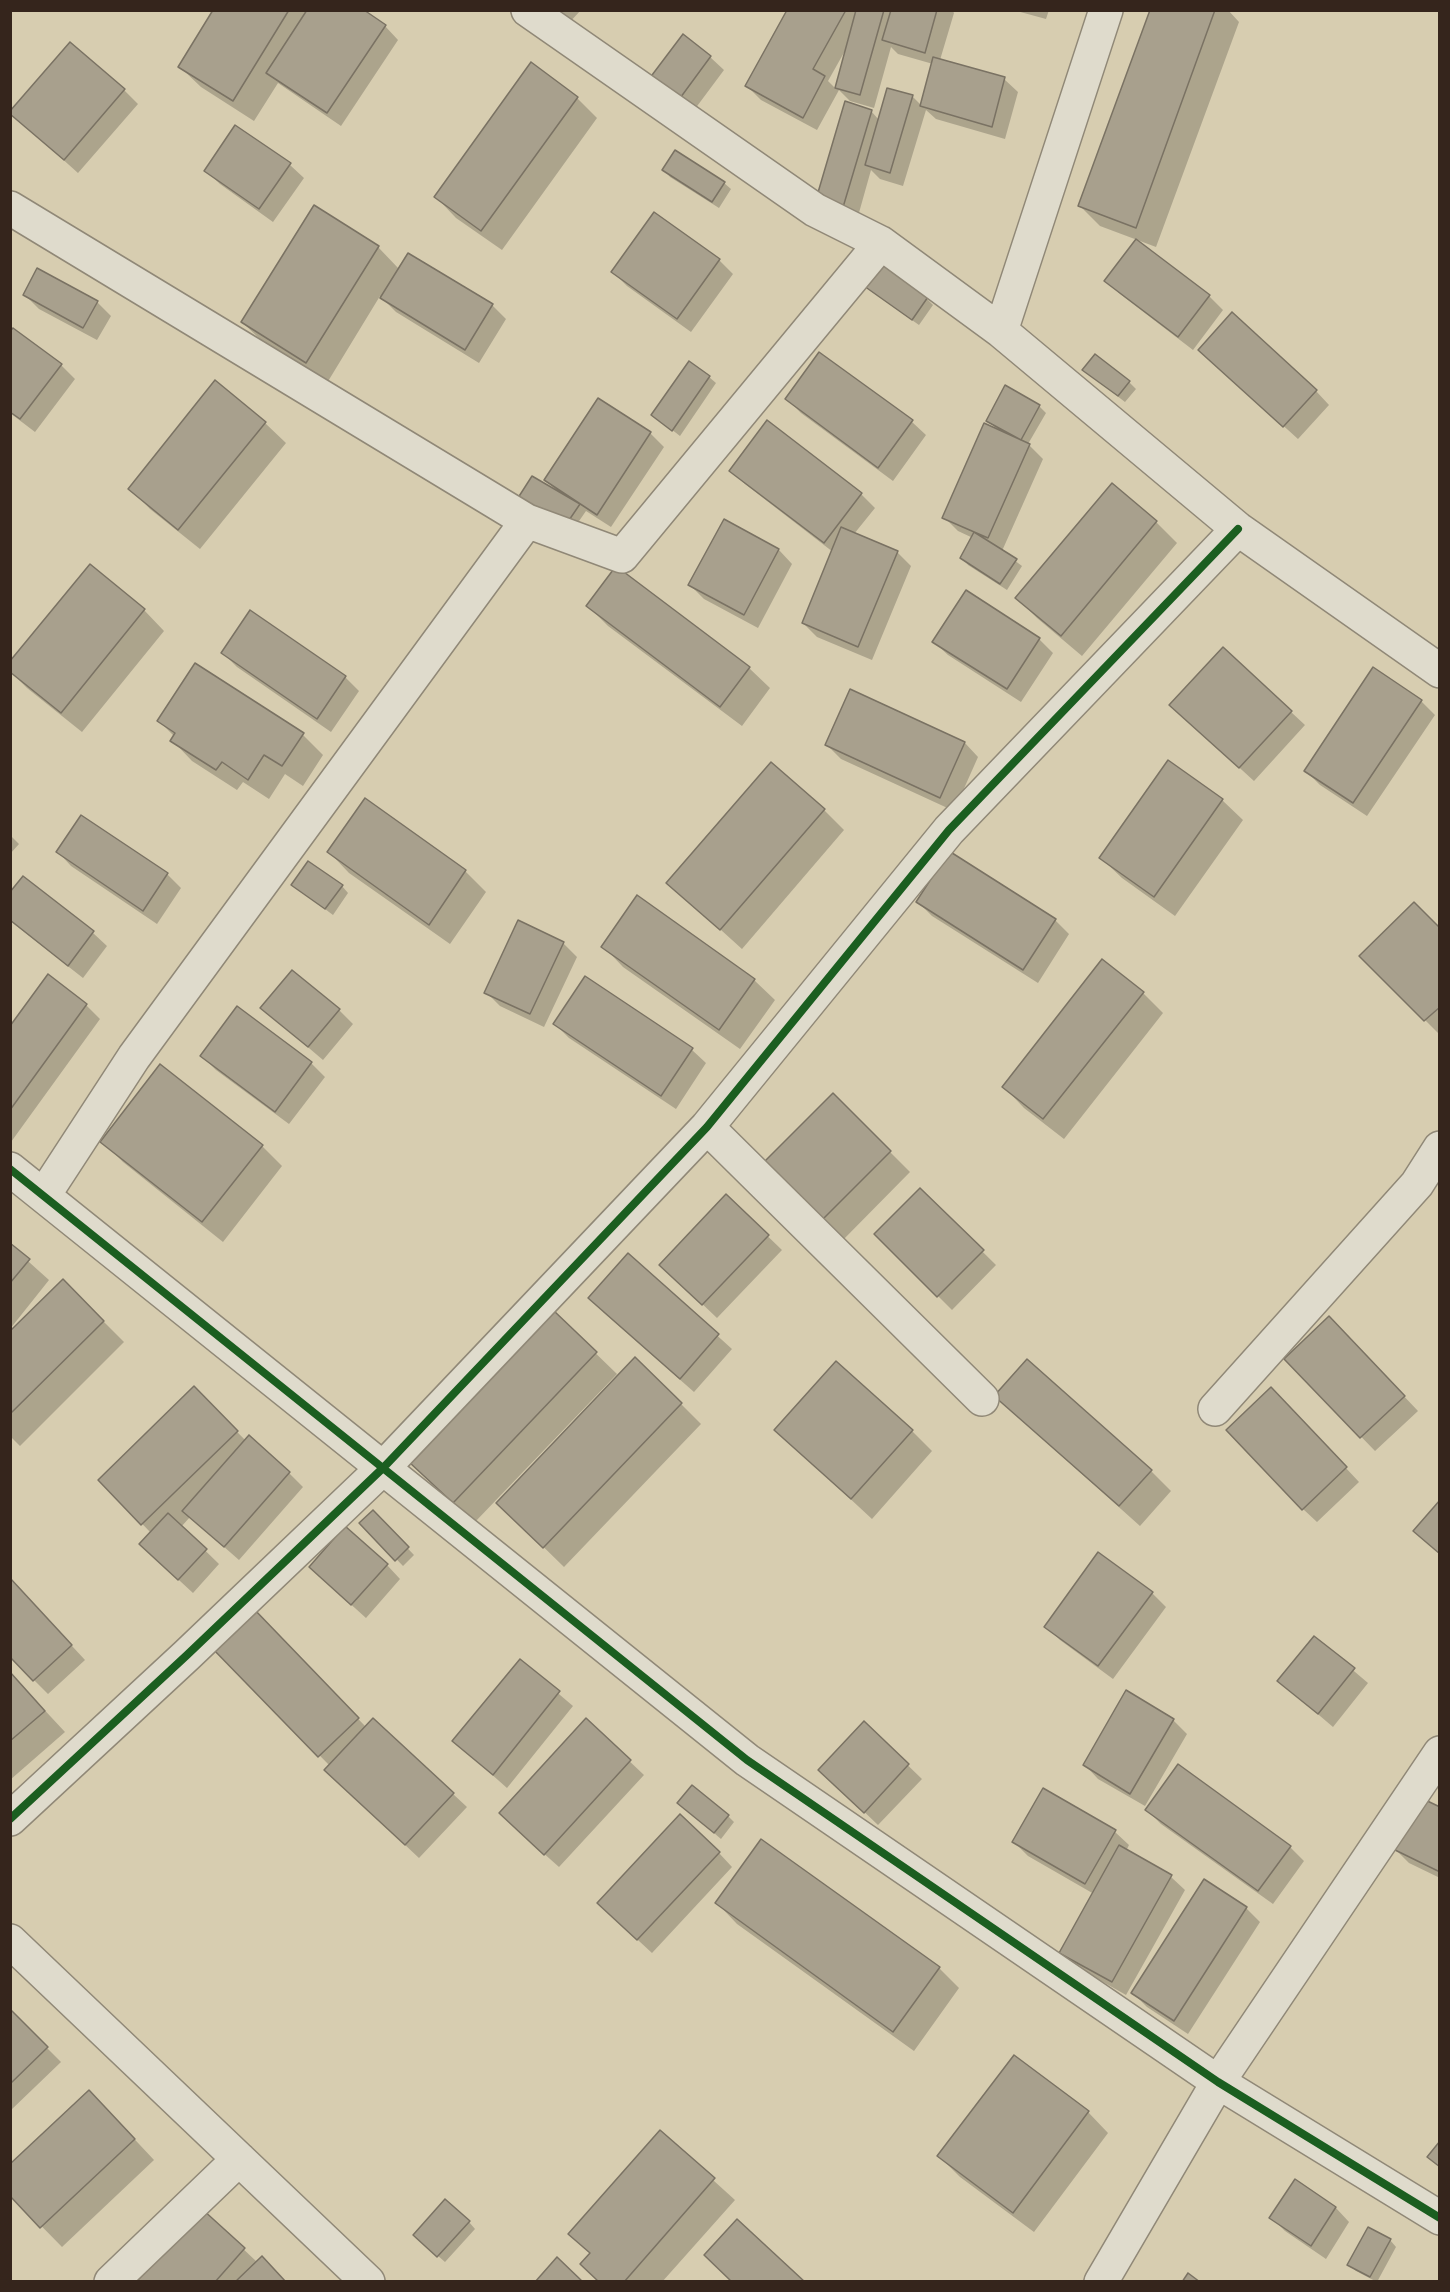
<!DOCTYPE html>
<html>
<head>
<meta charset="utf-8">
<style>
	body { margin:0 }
	#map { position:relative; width:1450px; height:2292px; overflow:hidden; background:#d7cdb0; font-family:Vollkorn,serif }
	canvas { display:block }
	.frame { position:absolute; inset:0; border:12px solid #35251c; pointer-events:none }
</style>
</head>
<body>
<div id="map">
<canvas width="1450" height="2292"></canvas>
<div class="frame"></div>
</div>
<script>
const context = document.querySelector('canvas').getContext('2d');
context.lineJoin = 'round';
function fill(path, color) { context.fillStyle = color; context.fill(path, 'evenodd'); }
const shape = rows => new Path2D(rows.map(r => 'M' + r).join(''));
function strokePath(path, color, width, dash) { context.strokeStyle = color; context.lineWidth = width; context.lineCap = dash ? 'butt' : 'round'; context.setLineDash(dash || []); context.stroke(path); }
fill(shape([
	[215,10,361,10,385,26,398,40,341,126,278,83,254,121,201,87,180,67],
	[554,10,581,10,568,24],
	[788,10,853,10,857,14,858,10,952,10,954,13,940,60,1004,79,1018,92,1005,139,936,119,926,110,903,186,880,179,871,170,855,227,830,219,871,111,879,120,912,96,922,106,933,64,898,54,891,47,874,108,850,101,839,90,817,130,761,100,747,86],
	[846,49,847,50,836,89,828,81],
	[1013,10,1049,10,1046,19],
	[1151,10,1228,10,1239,22,1156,247,1100,226,1080,206],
	[710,57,724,70,689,117,662,97],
	[124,90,138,104,78,173,11,113],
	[577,98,597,118,502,250,456,218,436,197],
	[236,127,290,165,304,178,273,222,220,184,206,171],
	[664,170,724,183,731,189,719,208,670,177],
	[1136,241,1209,296,1223,310,1193,350,1120,294,1106,281],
	[378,247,399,269,408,255,492,305,506,319,479,363,396,312,380,296,327,383,263,342,242,322],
	[719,260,733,274,691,332,627,286,613,272],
	[872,292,927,299,933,305,919,325],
	[25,295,97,302,111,316,97,340,39,309],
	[10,334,61,365,75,379,35,432,10,413],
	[1214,363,1316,391,1329,405,1298,439],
	[1091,376,1129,382,1136,389,1125,402],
	[709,377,716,383,680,436,653,415],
	[215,382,265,423,286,443,200,549,150,509,130,488],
	[787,399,912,422,926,435,893,481,801,413],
	[1039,406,1046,413,1028,444,1043,459,1002,551,1022,566,1007,590,968,565,962,558,973,538,958,531,944,517,998,431,988,420],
	[650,433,664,447,611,527,586,511,568,537,558,492,546,480],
	[731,470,861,494,875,508,854,534,897,552,911,566,872,660,817,637,803,623,833,552,745,484],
	[1112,485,1156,522,1177,543,1082,656,1037,618,1017,598],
	[725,521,779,550,792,564,758,628,704,599,690,585],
	[588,606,749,668,770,688,742,726,608,626],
	[144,610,164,631,82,732,27,688,10,671],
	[1039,639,1053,653,1021,702,948,655,934,642],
	[223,653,345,677,359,691,331,732,237,667],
	[851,691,965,743,978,757,954,811,841,759,827,745],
	[1421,701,1435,715,1367,816,1320,785,1306,771],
	[1291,712,1305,725,1254,781,1185,718],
	[159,721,303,735,323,755,303,786,285,774,269,799,243,782,237,790,192,761,172,740,174,736],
	[1222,800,1243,820,1175,916,1122,878,1101,858],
	[365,801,465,871,486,892,450,944,349,873,329,852],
	[824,810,844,830,742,949,668,882],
	[10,835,19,844,10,854],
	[58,852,167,874,181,888,157,924,71,866],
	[24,878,93,933,107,946,83,978,10,921,10,894],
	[293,885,342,886,348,893,333,915],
	[918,902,1055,920,1069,934,1038,983,932,916],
	[1440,930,1439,1034,1361,956],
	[563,943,577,957,544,1027,500,1006,486,992],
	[603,946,754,980,775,1000,740,1049,623,967],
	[48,977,86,1005,100,1019,11,1142,10,1029],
	[585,978,692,1050,706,1063,676,1109,569,1038,555,1024],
	[1143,993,1163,1013,1064,1139,1024,1108,1004,1087],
	[262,1008,339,1010,353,1024,323,1060],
	[202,1056,311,1063,325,1077,289,1124,216,1070],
	[833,1095,910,1172,840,1243,762,1166],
	[102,1141,262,1146,282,1166,223,1242,123,1162],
	[920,1190,996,1265,952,1310,876,1234],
	[726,1196,782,1250,717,1318,675,1278],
	[10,1245,49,1280,10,1329],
	[628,1255,732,1349,694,1392,603,1312],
	[63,1281,124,1342,20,1446,10,1436,10,1333],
	[553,1312,617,1374,475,1522,432,1482],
	[1343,1332,1418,1411,1375,1451,1286,1359],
	[194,1388,246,1441,289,1473,303,1487,239,1560,190,1517,181,1527,219,1564,193,1593,154,1557,151,1533,100,1480],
	[1285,1403,1359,1482,1317,1522,1303,1509],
	[681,1404,701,1424,564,1567,519,1523],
	[1017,1416,1151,1471,1171,1491,1140,1526],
	[776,1430,912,1431,932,1451,872,1519],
	[373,1512,414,1555,403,1566,362,1523],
	[387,1565,400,1579,366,1618,325,1581],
	[10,1579,85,1660,48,1694,34,1680],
	[1152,1593,1166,1607,1113,1679,1060,1640,1046,1626],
	[273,1631,366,1727,453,1794,467,1807,419,1858,340,1784,330,1766,214,1648],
	[1315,1638,1368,1683,1333,1727,1279,1681],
	[520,1661,573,1706,507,1788,454,1741],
	[10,1673,65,1732,10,1780],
	[586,1720,644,1775,559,1867,514,1827],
	[1173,1720,1187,1734,1145,1806,1098,1779,1085,1765],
	[864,1723,922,1779,878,1825,834,1783],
	[686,1809,728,1816,734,1822,721,1839],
	[1440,1809,1440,1878,1409,1863,1395,1849],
	[1147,1810,1290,1847,1304,1861,1273,1904,1161,1824],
	[1115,1832,1129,1845,1126,1851,1171,1877,1185,1890,1126,1995,1075,1966,1061,1952,1094,1894,1028,1856,1014,1842],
	[719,1853,732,1867,652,1953,613,1917],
	[717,1903,939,1968,959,1988,914,2051,737,1924],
	[1246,1908,1260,1922,1188,2034,1147,2007,1133,1993],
	[10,2011,61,2062,10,2111],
	[1088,2112,1108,2133,1034,2232,960,2177,939,2156],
	[110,2113,154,2160,62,2247,10,2194],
	[660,2132,735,2200,662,2282,599,2282,591,2254,570,2234],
	[1295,2181,1336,2208,1349,2222,1326,2259,1285,2231,1271,2217],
	[203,2211,257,2262,285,2282,138,2282],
	[469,2222,475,2229,445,2262,421,2241],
	[1390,2240,1396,2247,1377,2282,1356,2271,1349,2265]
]), '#0003');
const building = shape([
	[213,10,289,10,233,101,178,67,213,10],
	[307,10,364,10,386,25,327,113,266,73,307,10],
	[787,10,846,10,813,69,825,76,803,118,745,86,787,10],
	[856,10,884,10,860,95,835,88,856,10],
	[891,10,937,10,925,53,882,40,891,10],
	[1150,10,1215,10,1136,228,1078,206,1150,10],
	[683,34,711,56,675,105,646,83,683,34],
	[70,42,125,89,64,160,10,114,10,111,70,42],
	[933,57,1005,77,992,127,920,106,933,57],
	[531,62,578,97,481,231,434,197,531,62],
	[887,88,913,95,890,173,865,165,887,88],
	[845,101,872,110,841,214,814,206,845,101],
	[235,125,291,163,259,209,204,171,235,125],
	[675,150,725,182,712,202,662,170,675,150],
	[314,205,379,246,306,363,241,322,314,205],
	[654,212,720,259,677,319,611,272,654,212],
	[1136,239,1210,295,1178,337,1104,281,1136,239],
	[408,253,493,304,465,350,380,298,408,253],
	[880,263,928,297,912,320,864,286,880,263],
	[37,268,98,301,83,328,23,295,37,268],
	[1232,312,1317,390,1283,427,1198,350,1232,312],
	[13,328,62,364,20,419,10,412,10,331,13,328],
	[819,352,913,420,878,468,785,399,819,352],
	[1095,354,1130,381,1118,396,1082,370,1095,354],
	[689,361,710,376,672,431,651,415,689,361],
	[215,380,266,422,178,530,128,489,215,380],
	[1005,385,1040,405,1021,440,986,421,1005,385],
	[598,398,651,432,597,515,544,480,598,398],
	[767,420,862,493,824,543,729,471,767,420],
	[984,423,1030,444,988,538,942,518,984,423],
	[532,476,580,504,561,532,516,501,532,476],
	[1112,483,1157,521,1061,636,1015,598,1112,483],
	[724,519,779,549,744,615,688,585,724,519],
	[841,527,898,551,858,647,802,623,841,527],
	[974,532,1017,559,1000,584,960,558,974,532],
	[90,564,145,609,61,713,10,672,10,661,90,564],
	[616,566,750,667,720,707,586,606,616,566],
	[966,590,1040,638,1007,689,932,642,966,590],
	[250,610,346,676,317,719,221,653,250,610],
	[1223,647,1292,711,1239,768,1169,705,1223,647],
	[195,663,304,733,282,766,264,755,248,780,222,762,216,770,170,741,175,733,157,721,195,663],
	[1373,667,1422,700,1353,803,1304,771,1373,667],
	[850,689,965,742,940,798,825,745,850,689],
	[1168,760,1223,799,1154,897,1099,858,1168,760],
	[771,762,825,809,720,930,666,883,771,762],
	[365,798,466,870,429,925,327,852,365,798],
	[81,815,168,873,143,911,56,852,81,815],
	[949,851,1056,919,1023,970,916,902,949,851],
	[308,861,343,885,325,909,291,885,308,861],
	[23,876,94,931,68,966,10,920,10,892,23,876],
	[637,895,755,979,719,1030,601,947,637,895],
	[1414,902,1440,928,1440,1007,1424,1021,1359,956,1414,902],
	[518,920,564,942,530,1014,484,993,518,920],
	[1102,959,1144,992,1043,1119,1002,1087,1102,959],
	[292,970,340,1009,308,1047,260,1008,292,970],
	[48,974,87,1004,10,1110,10,1026,48,974],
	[585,976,693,1048,661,1096,553,1024,585,976],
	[237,1006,312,1062,275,1112,200,1056,237,1006],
	[160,1064,263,1145,202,1222,100,1142,160,1064],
	[833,1093,891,1151,818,1224,760,1166,833,1093],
	[920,1188,984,1250,937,1297,874,1234,920,1188],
	[726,1194,769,1235,702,1305,659,1265,726,1194],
	[10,1243,30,1259,10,1283,10,1243],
	[628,1253,719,1334,680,1379,588,1298,628,1253],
	[63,1279,104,1321,10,1414,10,1331,63,1279],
	[553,1310,597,1352,453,1503,409,1462,553,1310],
	[1329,1316,1405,1396,1360,1438,1284,1359,1329,1316],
	[635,1357,682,1403,543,1548,496,1503,635,1357],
	[1027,1359,1152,1470,1119,1506,994,1396,1027,1359],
	[836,1361,913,1430,851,1499,774,1430,836,1361],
	[194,1386,238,1431,141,1525,98,1480,194,1386],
	[1271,1387,1347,1467,1302,1510,1226,1430,1271,1387],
	[249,1435,290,1472,224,1547,182,1511,249,1435],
	[1440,1500,1440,1554,1413,1531,1440,1500],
	[373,1510,409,1547,395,1561,359,1523,373,1510],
	[168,1513,207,1549,178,1580,139,1544,168,1513],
	[345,1526,388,1564,351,1605,309,1567,345,1526],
	[1098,1552,1153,1592,1098,1666,1044,1627,1098,1552],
	[10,1578,72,1645,33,1681,10,1657,10,1578],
	[253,1608,359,1718,318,1757,212,1648,253,1608],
	[1314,1636,1355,1668,1318,1714,1277,1681,1314,1636],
	[520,1659,560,1691,493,1775,452,1741,520,1659],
	[10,1672,45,1711,10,1741,10,1672],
	[1126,1690,1174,1719,1130,1794,1083,1765,1126,1690],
	[373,1718,454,1793,405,1845,324,1770,373,1718],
	[586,1718,631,1760,544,1855,499,1813,586,1718],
	[864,1721,909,1764,864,1813,818,1770,864,1721],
	[1178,1764,1291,1846,1258,1891,1145,1810,1178,1764],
	[692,1785,729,1815,714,1833,677,1803,692,1785],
	[1043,1788,1116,1830,1085,1884,1012,1842,1043,1788],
	[1419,1797,1440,1807,1440,1872,1393,1849,1419,1797],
	[680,1814,720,1852,637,1940,597,1903,680,1814],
	[761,1839,940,1967,893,2032,715,1903,761,1839],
	[1119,1845,1172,1875,1112,1982,1059,1953,1119,1845],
	[1204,1879,1247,1907,1174,2021,1131,1993,1204,1879],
	[10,2009,48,2047,10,2084,10,2009],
	[1014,2055,1089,2111,1013,2213,937,2156,1014,2055],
	[89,2090,135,2139,40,2228,10,2196,10,2164,89,2090],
	[660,2130,715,2178,624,2282,599,2282,580,2264,590,2253,568,2234,660,2130],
	[1440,2141,1440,2167,1427,2157,1440,2141],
	[1295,2179,1336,2207,1311,2246,1269,2218,1295,2179],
	[445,2199,470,2221,437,2257,413,2235,445,2199],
	[202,2209,245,2248,215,2282,136,2282,202,2209],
	[737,2219,805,2282,732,2282,704,2255,737,2219],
	[1368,2227,1391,2239,1370,2277,1347,2265,1368,2227],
	[262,2256,286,2282,235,2282,262,2256],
	[557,2257,583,2282,535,2282,557,2257],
	[1188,2273,1200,2282,1182,2282,1188,2273]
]);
fill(building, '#a8a08d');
strokePath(building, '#7a7263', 1.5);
const minor = shape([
	[528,10,815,210,881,243,1001,331,1238,529,1440,671],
	[10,208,527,521,622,556,881,243],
	[1001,331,1106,10],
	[707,1127,982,1399],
	[10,1169,747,1760,1218,2082,1440,2218],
	[44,1195,134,1057,527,521],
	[1215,1409,1417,1184,1440,1148],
	[10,1819,187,1655,384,1467,707,1127,949,830,1238,529],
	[10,1941,368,2282],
	[111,2282,239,2159],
	[1101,2282,1218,2082,1440,1753]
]);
strokePath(minor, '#908877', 36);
strokePath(minor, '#dfdbcc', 33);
strokePath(shape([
	[10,1169,747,1760,1218,2082,1440,2218],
	[10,1819,187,1655,384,1467,707,1127,949,830,1238,529]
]), '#1b5e20', 8);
</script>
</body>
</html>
